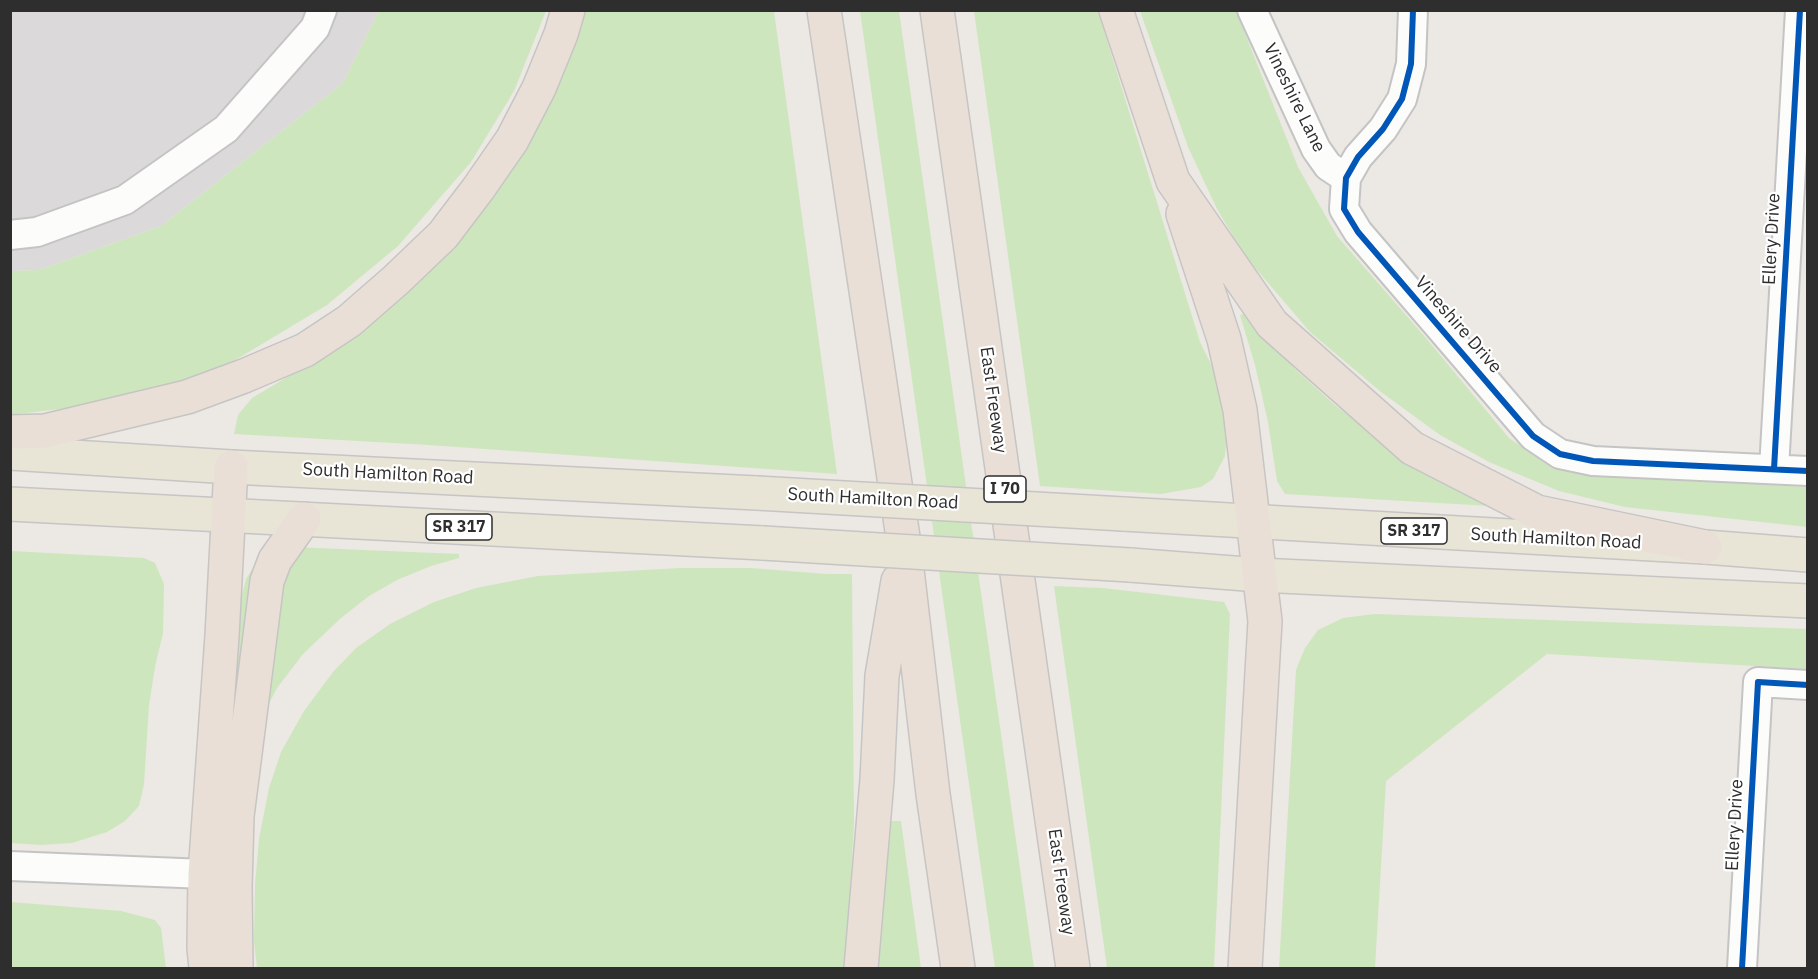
<!DOCTYPE html>
<html>
<head>
<meta charset="utf-8">
<style>
	body { margin:0 }
	#map { position:relative; width:1818px; height:979px; overflow:hidden; background:#ece8e4; font-family:"IBM Plex Sans",sans-serif }
	canvas { display:block }
	.frame { position:absolute; inset:0; border:12px solid #2e2e2e; pointer-events:none }
</style>
</head>
<body>
<div id="map">
<canvas width="1818" height="979"></canvas>
<div class="frame"></div>
</div>
<script>
const context = document.querySelector('canvas').getContext('2d');
context.lineJoin = 'round';
function fill(path, color) { context.fillStyle = color; context.fill(path, 'evenodd'); }
const shape = rows => new Path2D(rows.map(r => 'M' + r).join(''));
function strokePath(path, color, width, dash) { context.strokeStyle = color; context.lineWidth = width; context.lineCap = dash ? 'butt' : 'round'; context.setLineDash(dash || []); context.stroke(path); }
function label(font, color, halo, rows, align = 'center') {
  context.font = font + ' "IBM Plex Sans",sans-serif'; context.lineWidth = 4.5; context.setLineDash([]); context.textBaseline = 'middle'; context.strokeStyle = halo; context.fillStyle = color; for (const [text, x, y, turn = 0] of rows) {
    context.save(); context.translate(x, y); context.rotate((+turn || 0) * Math.PI / 180); context.textAlign = isNaN(turn) ? turn : align; if (halo) context.strokeText(text, 0, 0); context.fillText(text, 0, 0); context.restore();
  }
}
fill(shape([
	[10,11,379,11,343,83,161,226,39,270,11,271]
]), '#dcd9db');
fill(shape([
	[379,11,546,11,514,91,471,162,398,246,327,305,237,359,185,384,77,407,18,414,11,414,10,271,39,270,161,226,343,83],
	[584,11,774,11,837,474,429,445,234,434,238,415,252,398,329,352,389,309,427,275,478,211,561,74],
	[860,11,899,11,1034,968,995,968],
	[974,11,1098,11,1200,342,1217,376,1227,409,1227,434,1225,456,1213,479,1201,487,1161,494,1040,486],
	[1140,11,1236,11,1298,167,1337,236,1426,338,1509,438,1553,468,1579,473,1807,487,1807,527,1625,507,1559,491,1489,462,1440,435,1381,392,1310,332,1245,256,1217,209,1188,147],
	[1247,313,1295,369,1336,406,1372,433,1490,506,1285,494,1277,481,1268,422,1255,365,1240,315],
	[294,547,459,554,459,558,431,566,397,580,369,596,341,618,303,654,277,688,248,744,226,797,240,603,246,579,260,557],
	[11,551,144,558,155,563,164,584,163,633,155,667,149,705,144,784,139,806,125,821,107,832,72,843,41,845,11,843],
	[680,568,751,568,826,574,852,574,854,825,847,940,843,968,257,968,254,942,255,885,259,839,269,788,281,752,304,711,333,672,356,648,390,624,434,602,476,588,538,576],
	[1054,586,1103,588,1224,602,1230,614,1214,968,1107,968],
	[1374,614,1807,629,1807,669,1547,654,1386,781,1375,968,1279,968,1296,670,1305,648,1318,630,1343,618],
	[887,821,901,821,921,968,875,968],
	[11,902,121,911,155,920,161,928,166,968,11,968]
]), '#cee6be');
const minor = shape([
	[1252,10,1316,149,1328,166,1346,178],
	[1413,10,1411,64,1402,99,1383,129,1358,157,1346,178,1344,209,1358,232,1533,436,1560,454,1593,461,1808,471],
	[10,235,37,232,125,200,226,129,315,28,322,10],
	[1774,469,1800,10],
	[10,866,205,874],
	[1742,968,1758,682,1808,685]
]);
const major = shape([
	[10,453,231,467,757,493],
	[10,504,763,543],
	[1123,514,1705,547,1808,555],
	[1130,565,1259,575,1808,601]
]);
const highway = shape([
	[824,10,904,544,933,794,958,968],
	[937,10,1073,968],
	[1116,10,1173,181,1272,324,1412,448,1537,512,1705,547],
	[1183,214,1224,339,1240,410,1265,621,1245,968],
	[10,432,45,431,187,397,244,376,305,350,349,321,396,280,443,235,478,189,512,140,539,88,561,34,568,10],
	[206,968,204,948,205,874,222,636,231,467],
	[236,968,235,887,237,816,267,581,275,560,304,519],
	[861,968,877,780,882,676,898,581]
]);
strokePath(minor, '#c5c4c5', 32);
strokePath(major, '#c6c5c4', 36);
strokePath(highway, '#c6c5c4', 36);
strokePath(minor, '#fcfcfb', 28);
strokePath(major, '#e8e4d6', 33);
strokePath(highway, '#eadfd6', 33);
const majorBridge = shape([
	[757,493,1123,514],
	[763,543,1130,565]
]);
strokePath(majorBridge, '#c6c5c4', 36, []);
strokePath(majorBridge, '#e8e4d6', 33);
strokePath(shape([
	[1413,10,1411,64,1402,99,1383,129,1358,157,1346,178,1344,209,1358,232,1533,436,1560,454,1593,461,1808,471],
	[1774,469,1800,10],
	[1742,968,1758,682,1808,685]
]), '#0057b8', 6);
for (const [x, y, w] of [
	[1005,489,42],
	[459,527,66],
	[1414,531,66]
]) { const box = new Path2D(); box.roundRect(x - w / 2, y - 13, w, 26, 4.5); context.fillStyle = '#fff'; context.fill(box); strokePath(box, '#2e2e2e', 1.5); }
label('bold 16px', '#2e2e2e', null, [
	["I 70",1005,489],
	["SR 317",459,527],
	["SR 317",1414,531]
]);
label('18px', '#2e2e2e', '#fff', [
	["Vineshire Lane",1294,98,64],
	["Ellery Drive",1772,239,-87],
	["Vineshire Drive",1458,325,49],
	["East Freeway",993,400,82],
	["South Hamilton Road",388,474,3],
	["South Hamilton Road",873,499,3],
	["South Hamilton Road",1556,539,3],
	["Ellery Drive",1735,825,-87],
	["East Freeway",1061,882,82]
]);
</script>
</body>
</html>
